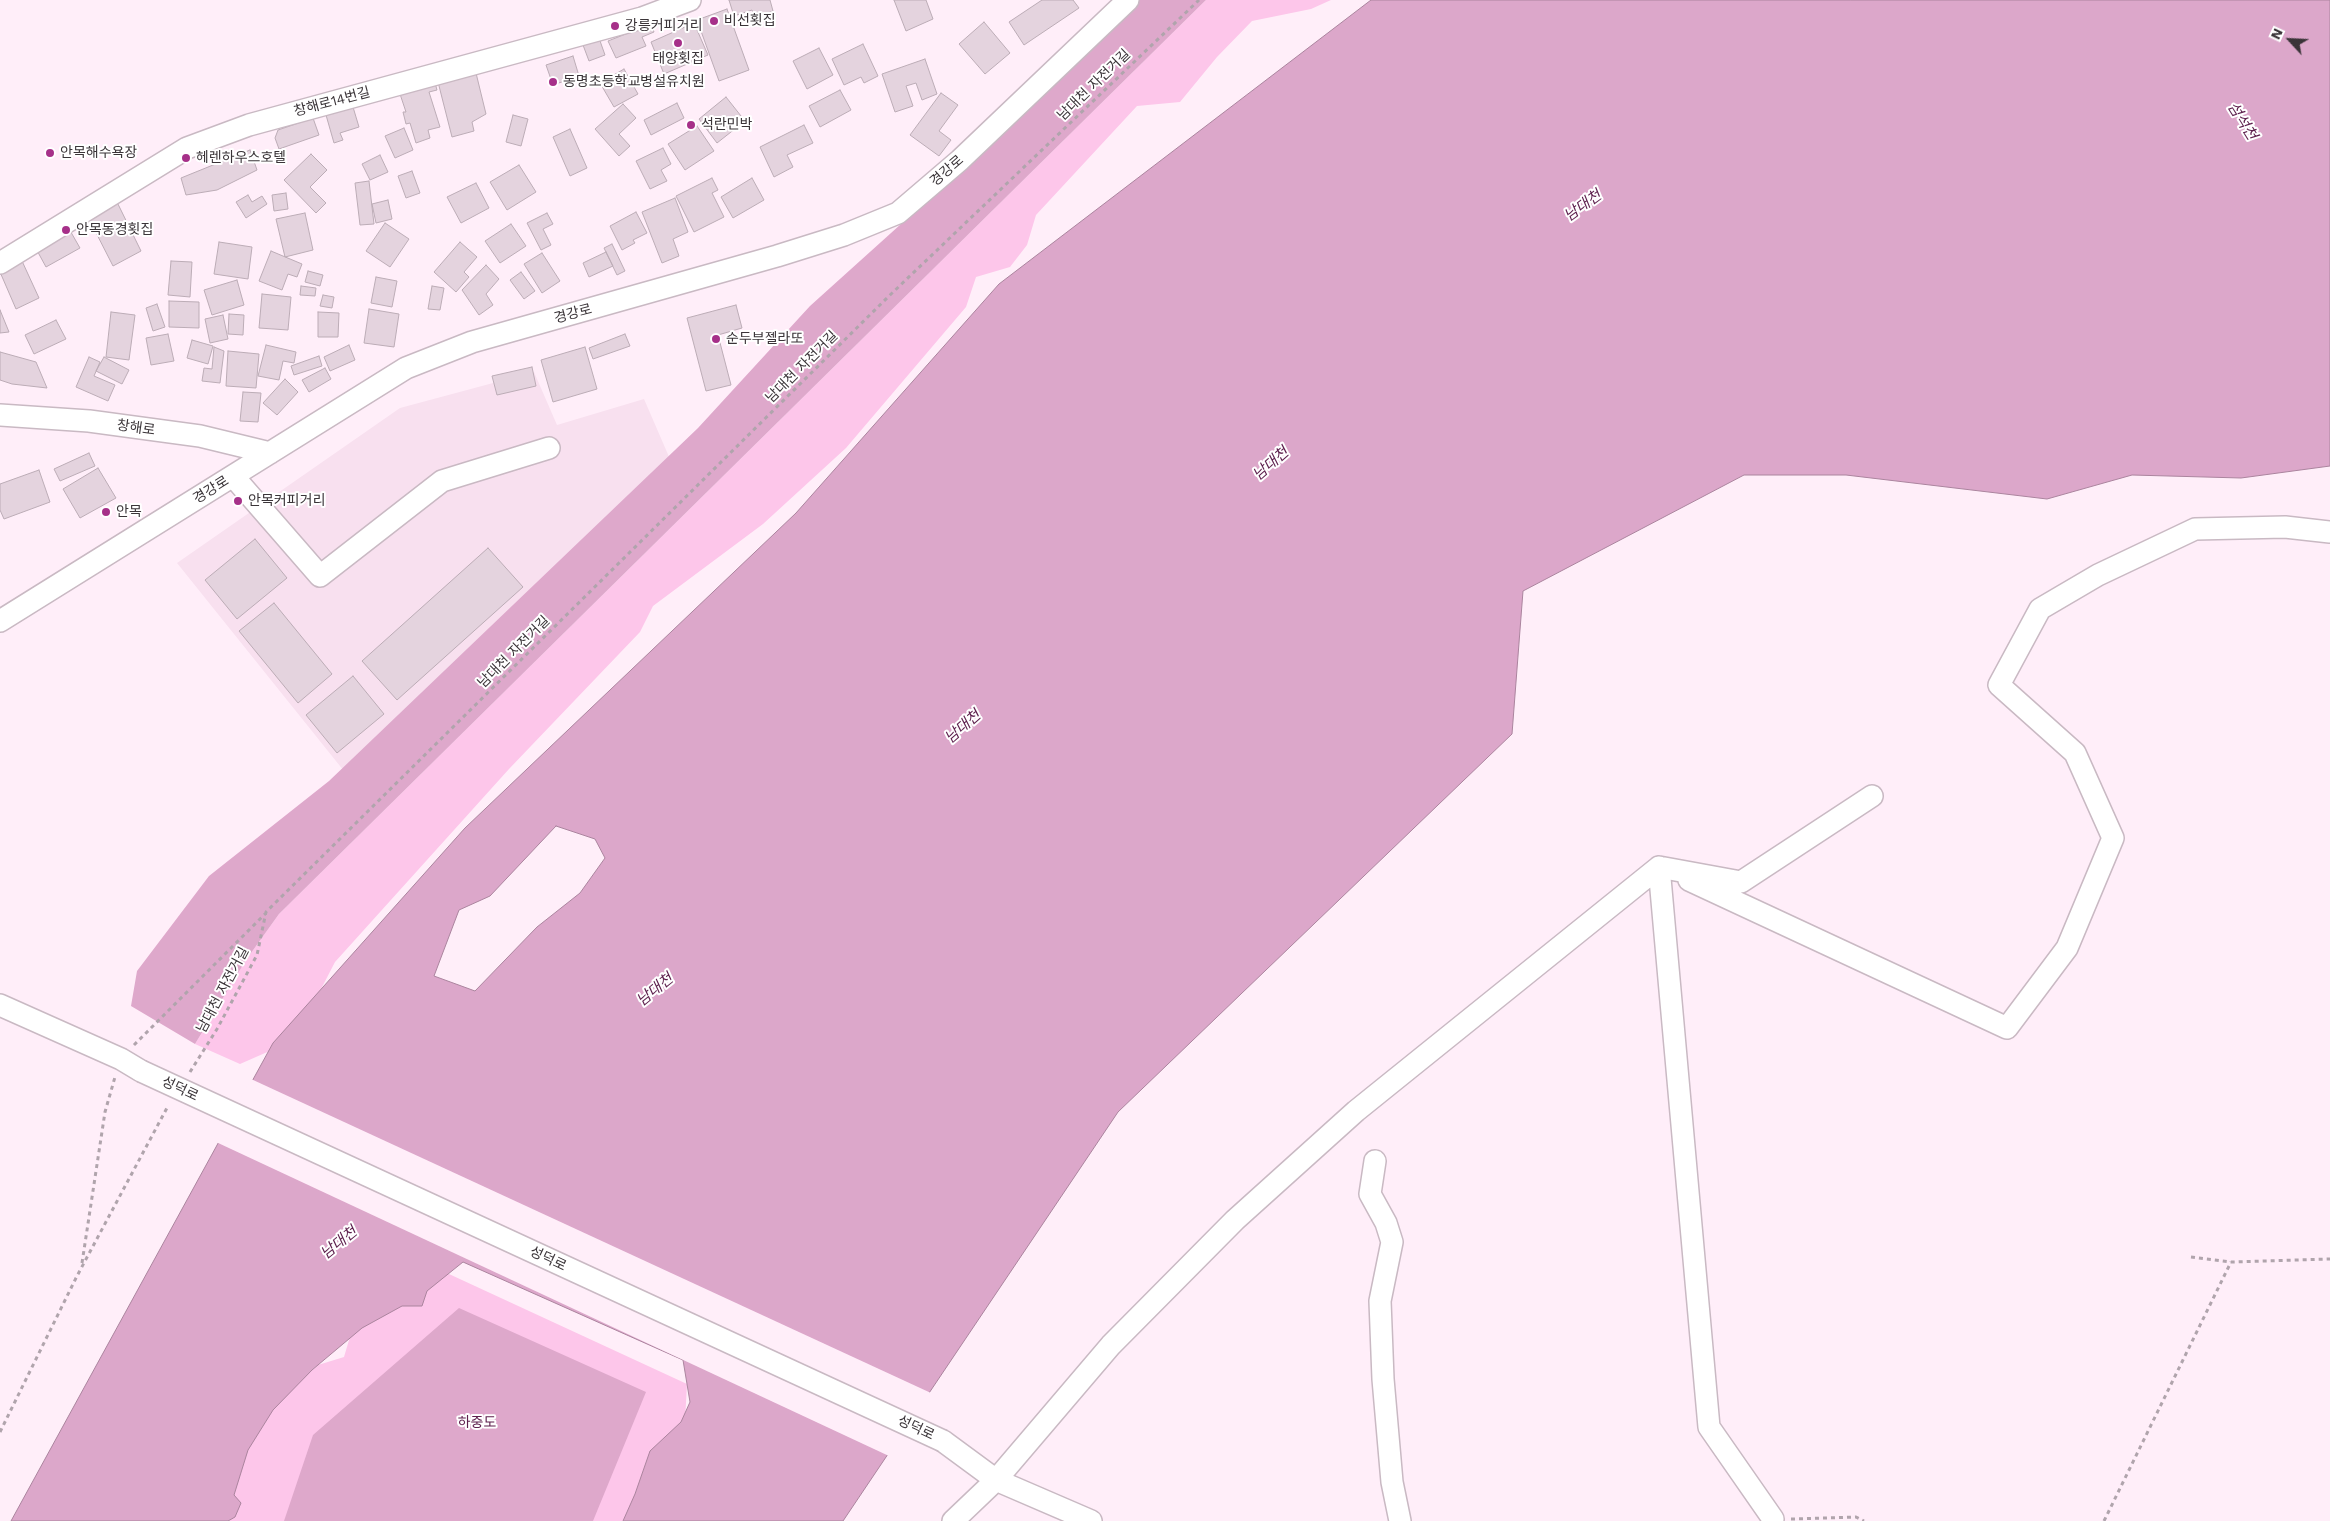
<!DOCTYPE html>
<html>
<head>
<meta charset="utf-8">
<style>
	body { margin:0 }
	#map { position:relative; width:2330px; height:1521px; overflow:hidden; background:#ffeef9; font-family:"Work Sans",sans-serif }
	canvas { display:block }
	.north { position:absolute; left:2265px; top:15px; width:50px; height:50px; -webkit-text-stroke:4px #fff; paint-order:stroke; rotate:295deg; font-size:14px; font-weight:700; line-height:20px; text-align:center; color:#3a3438 }
	.north::after { content:''; display:block; margin:auto; width:18px; height:22px; background:#3a3438; clip-path:polygon(50% 0,100% 100%,50% 72%,0 100%) }
</style>
</head>
<body>
<div id="map">
<canvas width="2330" height="1521"></canvas>
<div class="north">N</div>
</div>
<script>
const context = document.querySelector('canvas').getContext('2d');
context.lineJoin = 'round';
function fill(path, color) { context.fillStyle = color; context.fill(path, 'evenodd'); }
const shape = rows => new Path2D(rows.map(r => 'M' + r).join(''));
function strokePath(path, color, width, dash) { context.strokeStyle = color; context.lineWidth = width; context.lineCap = dash ? 'butt' : 'round'; context.setLineDash(dash || []); context.stroke(path); }
function label(font, color, halo, rows, align = 'center') {
  context.font = font + ' "Work Sans","Noto Sans KR",sans-serif'; context.lineWidth = 4; context.setLineDash([]); context.textBaseline = 'middle'; context.strokeStyle = halo; context.fillStyle = color; for (const [text, x, y, turn = 0] of rows) {
    context.save(); context.translate(x, y); context.rotate((+turn || 0) * Math.PI / 180); context.textAlign = isNaN(turn) ? turn : align; if (halo) context.strokeText(text, 0, 0); context.fillText(text, 0, 0); context.restore();
  }
}
fill(shape([
	[534,372,557,425,644,399,673,466,348,776,177,563,400,408]
]), '#f8e0ef');
fill(shape([
	[1206,0,1331,0,1311,9,1252,21,1217,57,1180,102,1137,106,1036,215,1027,245,1010,267,976,277,966,307,846,448,763,524,653,606,640,632,509,769,335,962,304,1022,281,1046,240,1064,195,1044,246,960,279,914],
	[423,1262,687,1384,684,1440,658,1521,212,1521,268,1408,318,1365,344,1357,360,1303]
]), '#fdc6ea');
fill(shape([
	[1138,0,1206,0,279,914,246,960,195,1044,131,1006,137,971,209,876,329,781,698,428,810,306,982,151],
	[459,1308,646,1392,593,1521,284,1521,313,1435]
]), '#dea8cb');
const water = shape([
	[1371,0,2330,0,2330,466,2241,478,2132,475,2047,499,1846,475,1744,475,1523,591,1512,734,1118,1112,843,1521,623,1521,635,1494,650,1451,681,1422,690,1402,683,1360,463,1262,427,1291,422,1306,402,1306,362,1328,312,1370,273,1410,248,1450,234,1495,241,1503,235,1517,228,1521,11,1521,273,1043,465,828,796,513,999,284,1371,0],
	[556,826,595,839,605,858,580,893,537,927,475,991,434,976,459,910,490,896,556,826]
]);
fill(water, '#dca7ca');
strokePath(water, '#ab849e', 1);
fill(shape([
	[251,1079,931,1393,889,1456,216,1142]
]), '#ffeef9');
const building = shape([
	[729,0,770,0,773,11,755,18,752,10,734,16,729,0],
	[894,0,926,0,933,19,906,31,894,0],
	[1042,0,1073,0,1079,8,1024,45,1009,22,1042,0],
	[727,9,749,70,719,81,697,20,727,9],
	[984,22,1010,53,985,74,959,44,984,22],
	[694,23,708,55,664,74,651,42,694,23],
	[651,24,654,32,642,37,646,46,616,58,608,41,651,24],
	[599,38,605,55,589,61,583,45,599,38],
	[863,44,878,76,864,83,861,77,844,85,832,59,863,44],
	[819,48,833,75,807,89,793,61,819,48],
	[573,56,579,76,553,85,546,65,573,56],
	[925,59,937,94,922,100,916,83,906,86,913,106,895,112,882,74,925,59],
	[624,69,638,94,614,107,600,83,624,69],
	[476,73,486,114,472,122,474,131,452,137,438,82,476,73],
	[435,83,437,90,429,92,440,127,428,130,430,138,416,143,410,123,406,124,403,112,406,112,400,94,435,83],
	[840,90,851,110,820,127,809,106,840,90],
	[941,93,958,105,939,131,951,140,939,156,910,135,941,93],
	[726,97,745,121,717,143,699,119,726,97],
	[677,103,684,118,651,135,644,120,677,103],
	[623,104,636,118,619,134,630,146,619,156,595,129,623,104],
	[353,107,359,127,340,133,343,140,334,143,326,115,353,107],
	[513,115,528,119,521,146,506,142,513,115],
	[313,118,319,135,279,149,275,138,278,130,313,118],
	[804,125,813,143,787,155,793,167,774,177,760,147,804,125],
	[697,126,714,151,685,170,668,144,697,126],
	[404,128,413,150,395,158,385,136,404,128],
	[570,129,587,168,570,176,553,137,570,129],
	[663,148,671,164,661,170,667,181,650,189,636,161,663,148],
	[250,150,257,170,217,190,186,195,181,178,250,150],
	[311,154,327,170,310,187,326,203,316,213,284,180,311,154],
	[380,155,388,172,370,180,362,164,380,155],
	[519,165,536,192,507,210,490,182,519,165],
	[412,171,420,193,406,198,398,176,412,171],
	[712,178,718,190,712,193,724,217,694,232,676,196,712,178],
	[752,178,764,200,733,218,721,197,752,178],
	[369,181,374,224,360,225,355,183,369,181],
	[476,183,489,208,461,223,447,197,476,183],
	[286,193,288,209,274,211,272,195,286,193],
	[248,195,252,202,262,196,267,204,246,218,236,202,248,195],
	[675,198,688,232,673,239,679,256,662,263,642,212,675,198],
	[116,200,141,251,113,266,87,215,116,200],
	[388,200,392,219,376,223,372,204,388,200],
	[636,212,647,233,633,240,635,243,622,250,610,226,636,212],
	[305,213,313,250,285,257,276,219,305,213],
	[547,213,553,224,543,229,551,245,541,250,527,223,547,213],
	[385,223,409,239,390,267,366,251,385,223],
	[511,224,526,246,500,263,485,241,511,224],
	[68,227,80,248,46,267,34,245,68,227],
	[219,242,252,247,248,279,214,274,219,242],
	[460,242,477,257,464,272,469,277,456,292,434,272,460,242],
	[612,244,625,271,617,275,604,248,612,244],
	[271,251,302,264,297,277,288,274,282,290,259,281,271,251],
	[606,252,613,266,589,277,583,263,606,252],
	[542,253,560,281,542,293,524,264,542,253],
	[22,261,39,298,16,309,0,272,22,261],
	[171,261,192,262,190,297,168,295,171,261],
	[486,265,499,279,486,294,493,305,479,315,462,290,486,265],
	[308,271,323,275,320,286,305,282,308,271],
	[521,272,535,291,524,299,510,280,521,272],
	[376,277,397,281,392,307,371,303,376,277],
	[237,280,244,305,212,315,204,290,237,280],
	[301,286,316,288,315,296,300,295,301,286],
	[432,286,444,288,440,310,428,309,432,286],
	[262,294,291,297,288,330,259,328,262,294],
	[323,295,334,297,332,308,320,306,323,295],
	[169,301,199,302,199,328,169,327,169,301],
	[157,304,165,327,153,331,146,308,157,304],
	[736,305,742,328,718,335,731,385,706,391,687,318,736,305],
	[369,309,399,314,394,347,364,343,369,309],
	[0,310,9,332,0,333,0,310],
	[111,312,135,315,129,360,106,357,111,312],
	[318,312,339,313,338,337,318,337,318,312],
	[229,314,244,315,243,335,228,334,229,314],
	[223,315,228,339,210,343,205,319,223,315],
	[56,320,66,339,34,354,25,335,56,320],
	[168,334,174,361,151,365,146,338,168,334],
	[625,334,630,346,593,359,589,348,625,334],
	[192,340,213,346,208,364,187,358,192,340],
	[266,345,296,352,294,363,283,361,279,380,258,376,266,345],
	[349,345,355,360,330,371,324,357,349,345],
	[214,347,224,351,220,383,202,381,204,368,212,369,214,347],
	[585,347,597,389,553,402,541,360,585,347],
	[228,351,259,354,256,388,226,386,228,351],
	[0,352,36,362,47,388,12,384,0,380,0,352],
	[319,356,322,366,294,375,291,366,319,356],
	[89,357,100,362,94,376,115,385,108,401,76,387,89,357],
	[104,357,129,370,122,384,96,371,104,357],
	[532,367,536,386,497,395,492,376,532,367],
	[325,368,331,379,309,392,302,380,325,368],
	[285,379,298,392,277,415,263,403,285,379],
	[243,392,261,393,258,422,240,421,243,392],
	[89,453,95,466,60,481,54,469,89,453],
	[98,468,116,498,80,518,63,489,98,468],
	[39,470,50,502,4,519,0,510,0,484,39,470],
	[255,539,287,578,237,619,205,580,255,539],
	[488,548,523,587,397,700,362,661,488,548],
	[274,603,332,674,298,703,239,631,274,603],
	[353,676,384,714,337,753,306,715,353,676]
]);
fill(building, '#e4d3de');
strokePath(building, '#bcacb6', 1);
const minor = shape([
	[0,263,187,148,249,125,642,18,690,0],
	[0,415,89,421,200,436,270,453],
	[233,476,320,576,442,481,549,448],
	[0,621,406,368,472,342,777,256,844,235,898,213,960,160,1128,0],
	[1659,867,1709,1427,1773,1519],
	[1689,880,2007,1028,2067,948,2113,838,2075,753,1999,685,2040,609,2098,575,2195,529,2285,527,2330,532],
	[0,1005,121,1059,141,1071],
	[1375,1161,1370,1194,1386,1223,1392,1242,1380,1301,1383,1379,1392,1482,1400,1521],
	[943,1441,996,1480,1091,1521],
	[953,1521,996,1480,1111,1345,1235,1220,1356,1111,1659,867,1741,882,1872,796]
]);
strokePath(minor, '#c9b9c3', 24);
strokePath(shape([
	[134,1045,266,913],
	[190,1072,217,1029,257,955,266,912,889,296,1199,0],
	[2191,1257,2231,1262,2330,1259],
	[82,1263,105,1112,115,1077],
	[0,1432,77,1276,168,1106],
	[1791,1519,1856,1517,1864,1521],
	[2104,1521,2231,1262]
]), '#b0a4ac', 3, [4, 4]);
strokePath(minor, '#fff', 21);
const minorBridge = shape([
	[141,1071,943,1441]
]);
strokePath(minorBridge, '#c9b9c3', 24, []);
strokePath(minorBridge, '#fff', 21);
for (const [x, y, r, color] of [
	[714,21,5,"#a63089"],
	[615,26,5,"#a63089"],
	[678,43,5,"#a63089"],
	[553,82,5,"#a63089"],
	[691,125,5,"#a63089"],
	[50,153,5,"#a63089"],
	[186,158,5,"#a63089"],
	[66,230,5,"#a63089"],
	[716,339,5,"#a63089"],
	[238,501,5,"#a63089"],
	[106,512,5,"#a63089"]
]) { const dot = new Path2D(); dot.arc(x, y, r, 0, 2 * Math.PI); context.fillStyle = color; context.fill(dot); strokePath(dot, '#fff', 2); }
label('14px', '#3a3438', '#fff', [
	["비선횟집",724,21],
	["강릉커피거리",625,26],
	["태양횟집",678,59,"center"],
	["동명초등학교병설유치원",563,82],
	["석란민박",701,125],
	["안목해수욕장",60,153],
	["헤렌하우스호텔",196,158],
	["안목동경횟집",76,230],
	["순두부젤라또",726,339],
	["안목커피거리",248,501],
	["안목",116,512]
], 'left');
label('14px', '#3a3438', '#fff', [
	["남대천 자전거길",1094,85,-44],
	["창해로14번길",332,102,-15],
	["경강로",947,171,-41],
	["경강로",573,314,-15],
	["남대천 자전거길",802,367,-45],
	["창해로",136,428,8],
	["경강로",211,490,-32],
	["남대천 자전거길",514,652,-45],
	["남대천 자전거길",223,990,-62],
	["성덕로",180,1089,25],
	["성덕로",548,1259,25],
	["성덕로",916,1428,25]
]);
label('14px', '#5e204e', '#fff', [
	["하중도",477,1423]
]);
label('italic 15px', '#5b1d4b', '#fff', [
	["섬석천",2242,121,58],
	["남대천",1583,206,-36],
	["남대천",1271,464,-41],
	["남대천",963,727,-41],
	["남대천",655,990,-39],
	["남대천",339,1243,-39]
]);
</script>
</body>
</html>
